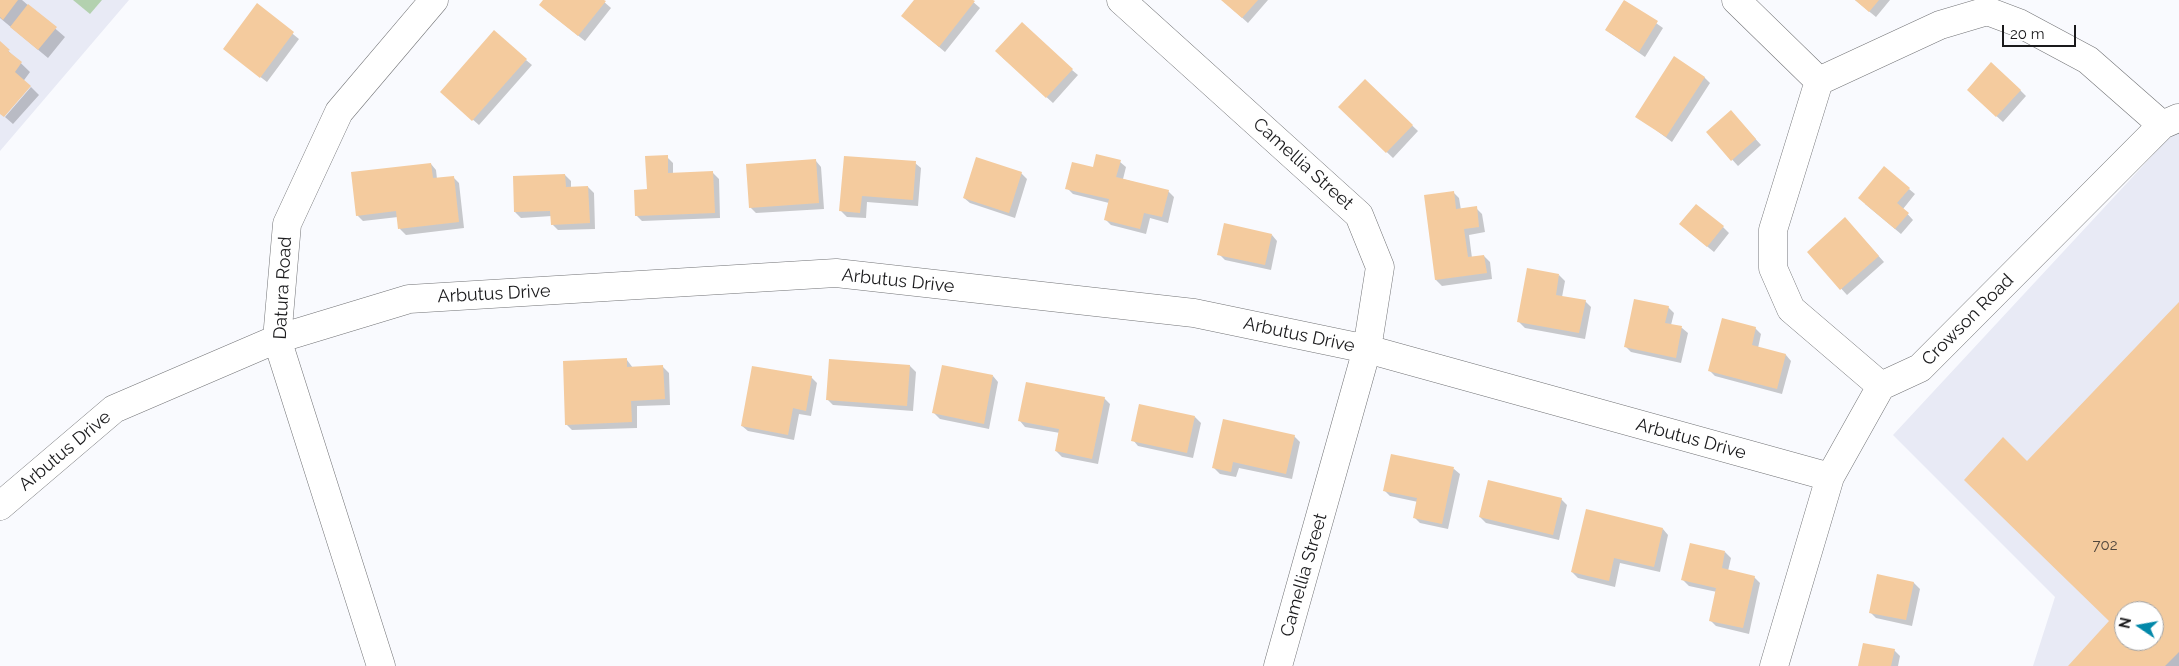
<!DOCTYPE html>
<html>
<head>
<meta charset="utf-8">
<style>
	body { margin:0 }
	#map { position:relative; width:2179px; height:666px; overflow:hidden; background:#f9fafe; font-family:Raleway,sans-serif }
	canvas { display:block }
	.north { position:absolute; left:2114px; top:601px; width:50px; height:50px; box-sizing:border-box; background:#fff; border:1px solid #a3a3a4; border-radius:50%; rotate:282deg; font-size:14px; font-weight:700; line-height:20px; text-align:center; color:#1a1a1c }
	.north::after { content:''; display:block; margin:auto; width:18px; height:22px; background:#0288a9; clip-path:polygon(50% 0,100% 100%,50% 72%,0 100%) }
	.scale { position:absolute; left:2002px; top:25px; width:74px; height:22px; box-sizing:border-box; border:2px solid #1a1a1c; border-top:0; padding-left:6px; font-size:15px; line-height:18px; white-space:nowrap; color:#1a1a1c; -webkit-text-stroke:4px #fff; paint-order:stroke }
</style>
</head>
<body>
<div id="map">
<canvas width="2179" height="666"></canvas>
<div class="north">N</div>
<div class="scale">20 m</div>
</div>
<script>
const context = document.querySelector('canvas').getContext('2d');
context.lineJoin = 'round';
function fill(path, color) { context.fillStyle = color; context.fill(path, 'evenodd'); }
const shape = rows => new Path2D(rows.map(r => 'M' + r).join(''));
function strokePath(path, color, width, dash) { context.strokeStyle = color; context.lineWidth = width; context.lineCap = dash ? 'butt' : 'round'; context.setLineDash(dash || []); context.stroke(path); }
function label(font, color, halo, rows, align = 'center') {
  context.font = font + ' Raleway,sans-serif'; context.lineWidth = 4.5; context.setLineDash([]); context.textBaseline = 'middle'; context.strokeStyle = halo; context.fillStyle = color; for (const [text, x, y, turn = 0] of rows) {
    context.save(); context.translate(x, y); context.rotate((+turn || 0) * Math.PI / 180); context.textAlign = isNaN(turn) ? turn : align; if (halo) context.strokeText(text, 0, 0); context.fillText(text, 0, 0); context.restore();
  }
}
fill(shape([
	[0,0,129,0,0,151],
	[2179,127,2179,666,2033,666,2055,597,1893,435],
	[2124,611,2154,611,2154,641,2124,641]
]), '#e8eaf5');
fill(shape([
	[73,0,102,0,90,14]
]), '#b3d1af');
fill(shape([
	[0,0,22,0,65,37,48,58,0,18],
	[545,0,602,0,611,8,585,41,547,11],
	[915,0,971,0,980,8,945,52,902,16],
	[1222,0,1268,0,1248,23],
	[1855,0,1890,0,1876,17],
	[1625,1,1663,28,1645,57,1606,30],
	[257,5,299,39,267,82,224,49],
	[0,43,30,72,0,113],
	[1002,57,1072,70,1078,75,1053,103],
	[526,60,532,65,479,125,448,98],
	[1704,77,1710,83,1672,142,1637,116],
	[1365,81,1418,131,1393,158,1340,107],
	[31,87,39,95,13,124,5,117],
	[2020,90,2026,96,2003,122,1974,96],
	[1736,117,1761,145,1738,166,1707,132],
	[667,157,673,163,673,174,713,173,719,179,720,218,642,221,636,215],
	[845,157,915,163,921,168,918,206,867,202,866,218,847,217,841,211],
	[816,161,821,167,824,209,756,213,750,207],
	[1120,162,1126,167,1123,179,1168,191,1174,197,1168,223,1150,218,1146,234,1111,225,1105,219,1109,203,1073,194,1067,188,1094,169],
	[431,164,436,170,437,179,453,177,459,183,464,228,406,235,400,229,398,217,363,221,357,215],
	[1021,173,1027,179,1015,218,970,203,964,198],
	[565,175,571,181,571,188,588,187,594,193,595,229,558,230,552,224,552,216,521,218,515,212],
	[1909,189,1915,194,1903,209,1913,220,1901,234,1865,204],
	[1453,192,1459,198,1461,210,1476,208,1482,214,1485,232,1469,235,1472,258,1484,256,1490,262,1492,279,1442,286,1436,280,1425,196],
	[1851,225,1884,262,1847,295,1808,252],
	[1723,227,1729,233,1714,252,1687,230],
	[1272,235,1277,241,1271,270,1225,260,1219,254],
	[1559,275,1565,281,1562,297,1585,301,1591,307,1585,339,1525,328,1519,322],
	[2179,304,2179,666,2070,666,2110,622,2027,463],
	[2124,611,2154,611,2154,641,2124,641],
	[1668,307,1674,313,1671,325,1682,328,1688,333,1681,363,1631,352,1625,346],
	[1755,328,1761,334,1758,348,1786,355,1791,361,1782,394,1715,376,1709,370],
	[627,360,633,368,663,367,669,373,670,405,637,406,637,428,572,430,566,424],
	[910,366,916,372,913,411,833,405,827,399],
	[993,376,998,382,989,429,940,419,934,413],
	[811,377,817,383,811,416,799,414,794,440,748,431,742,426],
	[1104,398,1110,404,1098,464,1062,457,1056,451,1060,433,1025,427,1020,421],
	[1195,417,1201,423,1193,458,1138,446,1133,440],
	[1294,436,1300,442,1292,479,1239,468,1236,477,1220,474,1214,468],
	[1454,469,1460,474,1448,529,1420,523,1414,517,1418,502,1390,496,1384,490],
	[1561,499,1567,505,1559,540,1486,523,1480,517],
	[1663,529,1668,535,1660,572,1620,563,1615,587,1578,578,1572,572],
	[1725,552,1731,558,1728,571,1754,577,1760,583,1749,634,1716,626,1710,620,1717,592,1689,586,1683,580],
	[1878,576,1914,583,1920,589,1912,626,1876,618,1870,612],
	[1894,650,1900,656,1898,666,1860,666]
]), '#0003');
fill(shape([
	[0,0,18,0,3,20,0,17],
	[543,0,604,0,606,1,578,36,539,5],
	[914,0,973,0,975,1,939,47,901,16],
	[1221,0,1258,0,1242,18],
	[1624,0,1658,21,1639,52,1605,30],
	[1855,0,1879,0,1869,12],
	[257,3,294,32,260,78,223,49],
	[28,4,57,27,38,50,10,27],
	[1022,22,1073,69,1046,98,995,51],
	[494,30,527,59,472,121,440,92],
	[0,41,10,50,8,51,22,62,15,72,31,86,4,117,0,114],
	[1674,56,1705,77,1666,137,1635,117],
	[1991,62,2021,90,1996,117,1967,90],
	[1365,79,1413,125,1386,153,1338,107],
	[1731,110,1756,139,1731,161,1706,132],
	[1096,154,1121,160,1116,177,1169,190,1162,217,1144,213,1140,229,1104,220,1109,199,1065,189,1072,162,1093,167],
	[668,155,668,173,713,171,715,213,635,216,634,190,647,189,645,156],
	[844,156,916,161,913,200,862,196,860,213,839,211],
	[976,157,1022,172,1009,213,963,198],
	[816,159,819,203,749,208,746,164],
	[431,163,433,178,454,176,459,222,398,229,396,211,356,216,351,172],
	[1884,166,1910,188,1897,203,1909,213,1895,229,1858,198],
	[565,174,566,187,588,186,590,223,551,225,550,211,514,212,513,176],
	[1454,191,1456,209,1477,206,1479,227,1464,229,1468,257,1484,255,1487,273,1435,280,1424,195],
	[1696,204,1724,226,1707,247,1679,224],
	[1845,217,1879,256,1840,290,1807,252],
	[1224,223,1272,234,1265,265,1217,255],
	[1527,268,1559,274,1556,295,1586,300,1579,333,1517,322],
	[1634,299,1669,306,1665,323,1682,326,1676,358,1624,347],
	[2179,302,2179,652,2165,666,2068,666,2109,621,1964,480,2003,437,2027,461],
	[2124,611,2154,611,2154,641,2124,641],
	[1722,318,1756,327,1752,345,1786,354,1777,389,1708,371],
	[627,358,627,367,663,365,665,399,631,401,632,422,565,425,563,361],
	[829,359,910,365,907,406,826,400],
	[942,365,993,375,984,424,932,413],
	[752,366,812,376,806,411,793,408,788,435,741,426],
	[1026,382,1105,397,1092,459,1055,451,1059,429,1018,421],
	[1139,404,1195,416,1187,453,1131,441],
	[1223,419,1295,435,1286,474,1233,462,1231,472,1212,468],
	[1391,454,1454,467,1442,524,1413,518,1417,498,1383,491],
	[1488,480,1562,498,1553,535,1479,517],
	[1586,509,1663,528,1654,567,1614,558,1609,581,1571,572],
	[1690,543,1725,551,1722,568,1755,576,1743,628,1709,621,1716,588,1681,580],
	[1877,574,1914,582,1906,620,1869,613],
	[1863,643,1895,649,1891,666,1858,666]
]), '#f4cb9e');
const minor = shape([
	[1121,0,1359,215,1380,267,1367,349,1278,666],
	[1736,0,1819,81],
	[1881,386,1791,309,1773,268,1773,230,1819,81,1940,25,1987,11,2019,23,2088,60,2162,125],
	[0,506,114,409,277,339,409,299,836,273,1194,313,1367,349,1830,477],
	[381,666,277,339,287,224,339,112,434,0],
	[1774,666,1830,477,1881,386,1920,368,2162,125,2178,118]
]);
strokePath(minor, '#727376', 29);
strokePath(minor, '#fff', 28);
label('15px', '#50463c', null, [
	["702",2105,545]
]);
label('18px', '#1a1a1c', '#fff', [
	["Camellia Street",1303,164,42],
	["Arbutus Drive",898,281,6],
	["Datura Road",283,288,-87],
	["Arbutus Drive",494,294,-3],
	["Crowson Road",1968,320,-45],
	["Arbutus Drive",1299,335,12],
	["Arbutus Drive",1691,439,15],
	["Arbutus Drive",65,451,-40],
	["Camellia Street",1304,575,-74]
]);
</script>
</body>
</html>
